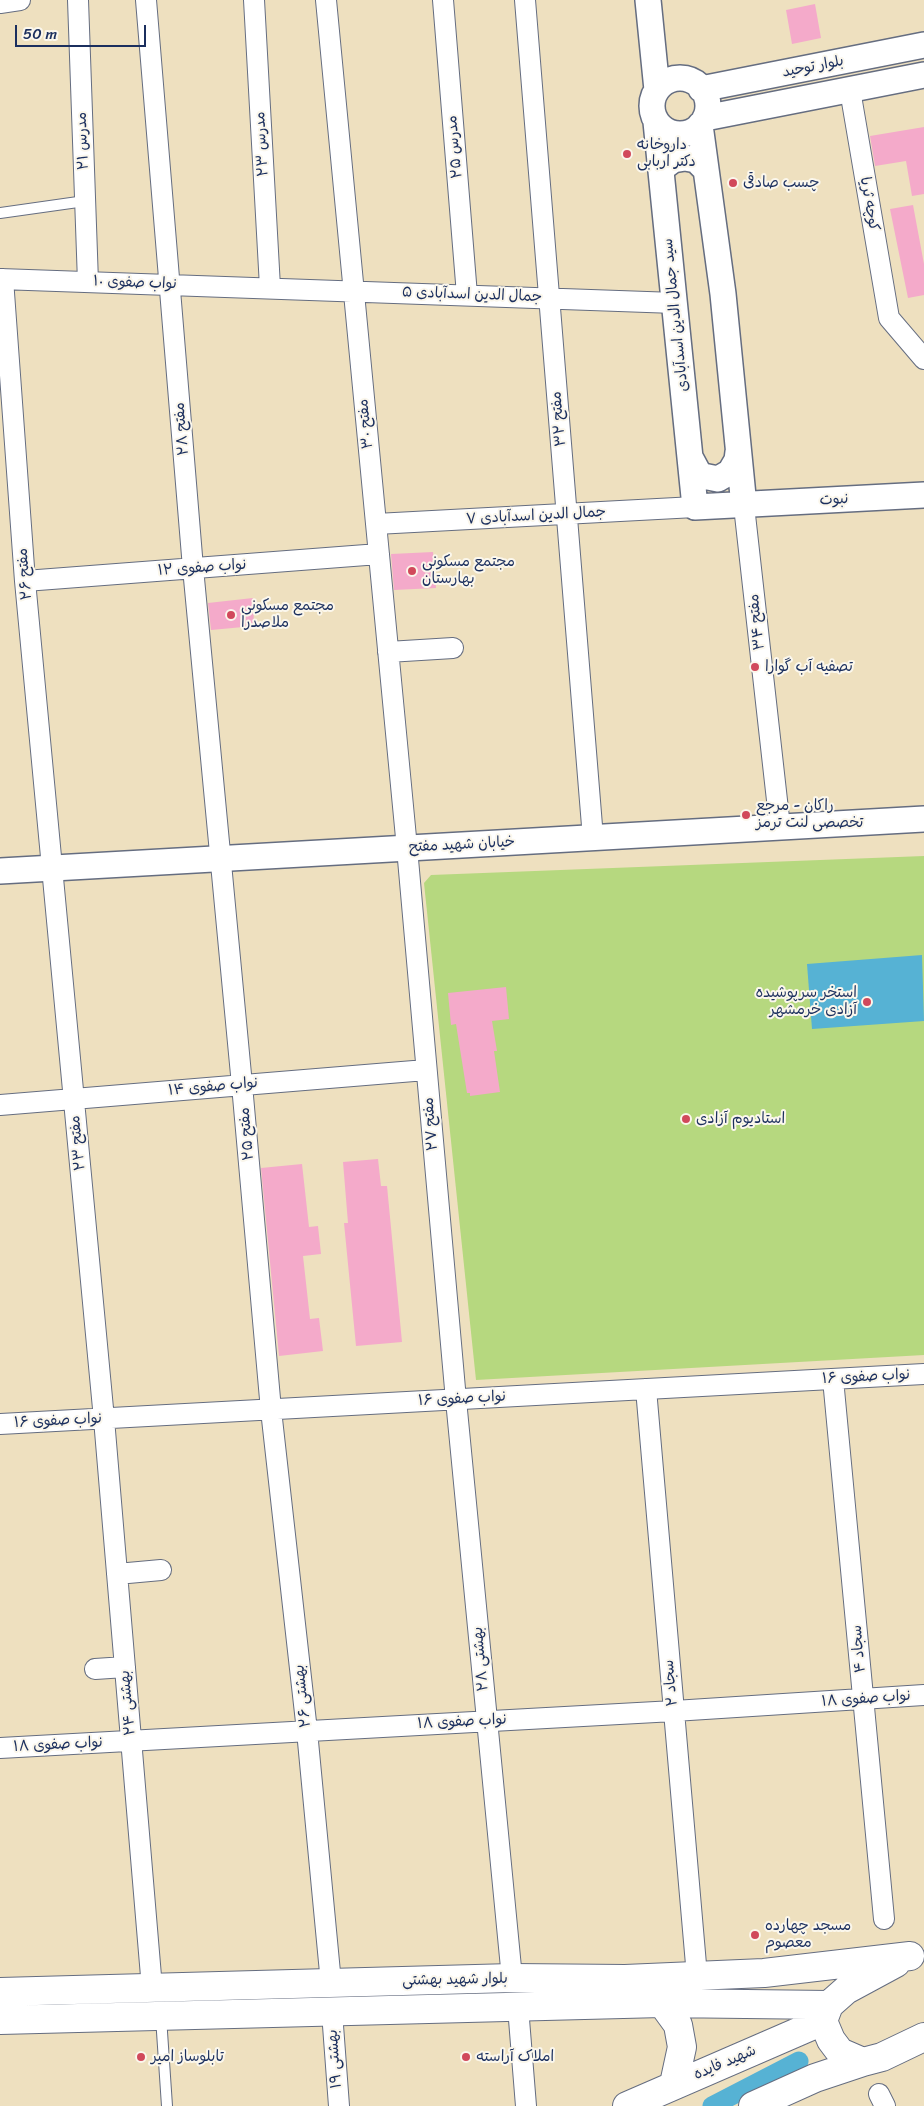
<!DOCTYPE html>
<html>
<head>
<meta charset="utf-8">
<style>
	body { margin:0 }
	#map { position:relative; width:924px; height:2106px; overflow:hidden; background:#eee0bf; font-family:Sriracha,sans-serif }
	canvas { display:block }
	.scale { position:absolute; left:15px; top:25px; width:131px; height:22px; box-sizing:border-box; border:2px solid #1b2f5e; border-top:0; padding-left:6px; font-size:15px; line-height:18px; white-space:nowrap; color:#1b2f5e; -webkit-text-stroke:4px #fbf7ec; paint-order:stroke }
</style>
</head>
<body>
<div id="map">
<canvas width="924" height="2106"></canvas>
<div class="scale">50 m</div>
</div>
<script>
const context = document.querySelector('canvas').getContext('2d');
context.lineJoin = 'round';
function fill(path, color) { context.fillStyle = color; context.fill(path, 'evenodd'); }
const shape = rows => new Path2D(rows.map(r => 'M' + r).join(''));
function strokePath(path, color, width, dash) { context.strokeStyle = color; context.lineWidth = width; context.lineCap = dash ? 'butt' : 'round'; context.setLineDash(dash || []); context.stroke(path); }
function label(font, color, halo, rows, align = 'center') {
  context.font = font + ' Sriracha,"Playpen Sans Arabic",sans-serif'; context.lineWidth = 4; context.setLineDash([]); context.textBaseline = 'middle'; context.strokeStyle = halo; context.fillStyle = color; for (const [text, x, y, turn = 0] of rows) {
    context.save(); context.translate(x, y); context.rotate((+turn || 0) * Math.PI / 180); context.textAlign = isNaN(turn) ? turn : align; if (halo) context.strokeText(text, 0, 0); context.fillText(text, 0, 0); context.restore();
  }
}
fill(shape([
	[924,856,924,1355,476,1380,424,883,431,875]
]), '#b6d87f');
fill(shape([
	[922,955,924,1021,812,1029,807,964]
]), '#56b2d4');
strokePath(shape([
	[712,2106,799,2061]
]), '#56b2d4', 19);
fill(shape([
	[815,4,821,38,792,44,786,10],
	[924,127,924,194,912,196,906,161,875,166,870,136],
	[913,205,924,264,924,295,908,298,890,209],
	[433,552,436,588,394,590,391,554],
	[253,598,254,626,211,630,208,603],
	[506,987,509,1019,492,1021,497,1051,494,1051,500,1092,470,1096,470,1093,467,1093,456,1024,451,1025,448,993],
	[378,1159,381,1186,387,1186,402,1342,356,1346,344,1223,348,1223,343,1162],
	[302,1164,309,1227,318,1226,321,1254,303,1256,310,1319,319,1318,323,1351,279,1356,261,1168]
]), '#f4aaca');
const service = shape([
	[0,213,85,201],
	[161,2017,167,2106]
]);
const minor = shape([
	[78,0,88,282],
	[146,0,193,568,242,1085,271,1410,307,1731,331,1983],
	[254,0,270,287],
	[326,0,407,848,456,1400,512,1978],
	[443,0,467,295],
	[525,0,593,838],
	[0,3,20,0],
	[850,90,889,318,924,359],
	[0,279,675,303],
	[3,279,25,581,104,1419,152,1988],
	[744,506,780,827],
	[376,524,695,507],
	[25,581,379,554],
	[388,652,453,648],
	[0,1105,426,1070],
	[833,1379,884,1919],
	[646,1389,697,1976],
	[0,1424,924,1374],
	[117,1574,161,1570],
	[95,1669,125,1667],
	[0,1748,674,1711,924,1695],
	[518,2007,526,2106],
	[332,2012,339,2106],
	[879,2094,885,2106]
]);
const tertiary = shape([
	[648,0,657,90],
	'652 106a28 28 0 1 1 56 0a28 28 0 1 1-56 0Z',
	[701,89,924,45],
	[705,118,924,75],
	[656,122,695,507,924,495],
	[700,125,723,294,744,506],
	[661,169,673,160,685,158,696,160,706,170],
	[691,459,698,472,703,476,718,479,730,472,737,460,738,452],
	[0,871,924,819]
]);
const secondary = shape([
	[896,1963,846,1990,829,2005,823,2021,831,2040,840,2052,863,2062,882,2057,924,2037],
	[0,1992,512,1978,625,1979,764,1973,910,1956],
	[662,2003,678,2025,682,2047,674,2084],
	[0,2020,662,2003,829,2005],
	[627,2106,823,2021],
	[753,2106,815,2078,863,2062]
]);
strokePath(service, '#656d80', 12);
strokePath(minor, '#656d80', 22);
strokePath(tertiary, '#656d80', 28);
strokePath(secondary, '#656d80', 30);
strokePath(service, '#fff', 10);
strokePath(minor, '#fff', 20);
strokePath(tertiary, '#fff', 25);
strokePath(secondary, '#fff', 28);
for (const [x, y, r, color] of [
	[627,154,5,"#d1495b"],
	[733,183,5,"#d1495b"],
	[412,571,5,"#d1495b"],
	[231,615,5,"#d1495b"],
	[755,667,5,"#d1495b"],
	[746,815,5,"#d1495b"],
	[867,1002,5,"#d1495b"],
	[686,1119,5,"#d1495b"],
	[755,1935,5,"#d1495b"],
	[141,2057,5,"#d1495b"],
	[466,2057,5,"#d1495b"]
]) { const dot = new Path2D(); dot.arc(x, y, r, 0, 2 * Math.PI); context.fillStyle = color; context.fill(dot); strokePath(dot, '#fbf7ec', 2); }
label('15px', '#1b2f5e', '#fbf7ec', [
	["بلوار توحید",813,67,-11],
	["مدرس ۲۱",83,141,-92],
	["مدرس ۲۳",262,144,-93],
	["مدرس ۲۵",455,147,-95],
	["کوچه ثریا",869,204,80],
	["نواب صفوی ۱۰",135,283,2],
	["جمال الدین اسدآبادی ۵",472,295,2],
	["سید جمال الدین اسدآبادی",676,315,-96],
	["مفتح ۳۲",559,419,-95],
	["مفتح ۳۰",366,424,-96],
	["مفتح ۲۸",182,429,-95],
	["نبوت",834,500,-3],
	["جمال الدین اسدآبادی ۷",536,516,-3],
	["نواب صفوی ۱۲",202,568,-4],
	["مفتح ۲۶",25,574,-95],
	["مفتح ۳۴",757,622,-96],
	["خیابان شهید مفتح",462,845,-3],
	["نواب صفوی ۱۴",213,1087,-5],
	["مفتح ۲۷",431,1124,-95],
	["مفتح ۲۵",247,1134,-95],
	["مفتح ۲۳",78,1143,-96],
	["نواب صفوی ۱۶",866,1377,-3],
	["نواب صفوی ۱۶",462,1399,-3],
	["نواب صفوی ۱۶",58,1421,-3],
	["سجاد ۴",859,1649,-95],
	["بهشتی ۲۸",481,1659,-95],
	["سجاد ۲",671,1683,-95],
	["بهشتی ۲۶",303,1696,-96],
	["نواب صفوی ۱۸",866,1699,-4],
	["بهشتی ۲۴",128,1703,-95],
	["نواب صفوی ۱۸",462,1722,-3],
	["نواب صفوی ۱۸",58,1745,-3],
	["بلوار شهید بهشتی",455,1980,-1],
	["بهشتی ۱۹",335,2059,-94],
	["شهید فایده",725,2063,-23]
]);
label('15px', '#1b2f5e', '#fbf7ec', [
	["داروخانه",637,145],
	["دکتر اربابی",637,162],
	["چسب صادقی",743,183],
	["مجتمع مسکونی",422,562],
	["بهارستان",422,579],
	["مجتمع مسکونی",241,606],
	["ملاصدرا",241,623],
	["تصفیه آب گوارا",765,667],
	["راکان - مرجع",756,806],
	["تخصصی لنت ترمز",756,823],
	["استخر سرپوشیده",857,993,"right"],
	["آزادی خرمشهر",857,1010,"right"],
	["استادیوم آزادی",696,1119],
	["مسجد چهارده",765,1926],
	["معصوم",765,1943],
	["تابلوساز امیر",151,2057],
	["املاک آراسته",476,2057]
], 'left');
</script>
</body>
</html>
